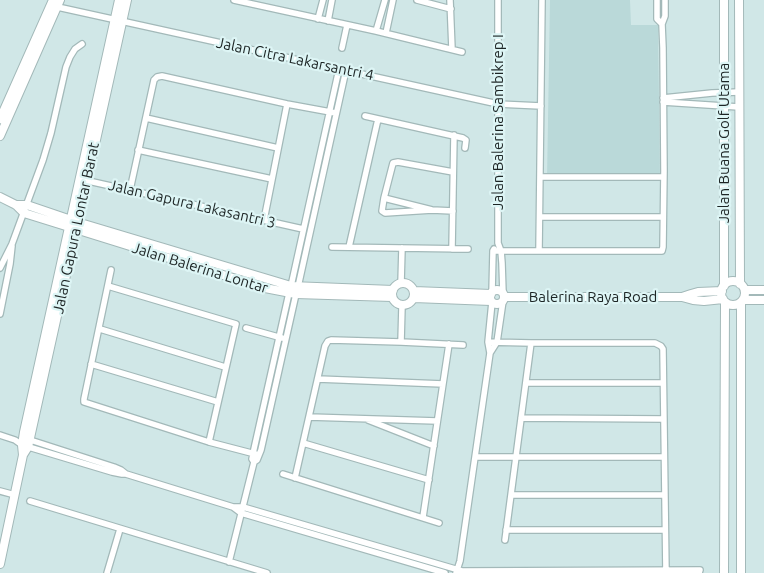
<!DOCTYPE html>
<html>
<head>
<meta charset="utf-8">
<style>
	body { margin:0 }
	canvas { display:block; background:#d0e7e7 }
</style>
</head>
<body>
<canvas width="764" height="573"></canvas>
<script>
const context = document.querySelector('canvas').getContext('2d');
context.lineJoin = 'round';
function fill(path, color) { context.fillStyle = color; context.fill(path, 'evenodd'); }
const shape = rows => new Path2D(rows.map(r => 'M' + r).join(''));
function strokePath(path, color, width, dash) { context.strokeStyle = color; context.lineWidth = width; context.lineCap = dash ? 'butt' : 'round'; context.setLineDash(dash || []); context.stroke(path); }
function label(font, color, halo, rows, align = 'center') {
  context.font = font + ' Ubuntu,sans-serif'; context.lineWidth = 4.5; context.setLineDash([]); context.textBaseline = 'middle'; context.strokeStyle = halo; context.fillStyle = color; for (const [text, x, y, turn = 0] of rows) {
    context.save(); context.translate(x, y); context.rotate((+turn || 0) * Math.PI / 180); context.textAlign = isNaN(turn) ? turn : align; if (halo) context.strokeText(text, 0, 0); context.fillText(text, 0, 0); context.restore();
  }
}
fill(shape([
	[550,0,630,0,631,25,658,25,660,179,547,180]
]), '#bad9d9');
const street = shape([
	[234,0,376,31,462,52],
	[417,0,451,9],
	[450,0,452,49],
	[498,0,498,243,501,251,502,263,503,293],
	[657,0,657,19,662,24],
	[53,6,498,104,541,106],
	[318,19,323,0],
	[328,21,332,0],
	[376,31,385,0],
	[386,33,393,0],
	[342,48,347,25],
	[663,98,712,93,739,92],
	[663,102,739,107],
	[365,116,463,138,466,140,465,148],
	[146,118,278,148],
	[138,150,272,179],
	[540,177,663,177],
	[84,180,303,229],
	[130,190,154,80,157,77,162,76,287,104,336,113],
	[384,198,432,210,453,211],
	[432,210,385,213,382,211,384,198,393,163,398,162,453,172],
	[540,217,663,217],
	[264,220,287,104],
	[332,247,468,249],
	[349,247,378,119],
	[452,249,454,135],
	[493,251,662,251,663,247,664,171,663,48,662,24,665,16,665,0],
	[539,251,542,0],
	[0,268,12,244,43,160,51,133,66,67,70,57,75,49,82,44],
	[111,270,84,399,84,402,209,442,259,455],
	[401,283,402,248],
	[108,286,236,324,209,442],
	[291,286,339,69],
	[298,287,346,70],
	[492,293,493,251,494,249],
	[0,314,10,264,12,246],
	[246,328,282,338],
	[100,329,225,367],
	[401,342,402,306],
	[488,342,531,343,655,343,661,346,663,349,666,573],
	[490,353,497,342,503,301],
	[91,364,218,402],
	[318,379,443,384],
	[526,383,663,383],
	[309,417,437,421],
	[521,418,664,419],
	[368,420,434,446],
	[0,435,15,440,22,445,112,472,122,474,126,474,233,507],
	[27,439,114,467,121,470,126,474],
	[303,443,429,480],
	[475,457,664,457],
	[254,462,257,460,261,450,296,294],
	[283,474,439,523],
	[295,478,325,346,328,341,331,340,401,342,463,345],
	[0,491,15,495],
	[511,495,665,495],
	[30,501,267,573],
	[423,517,449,344],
	[506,530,665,530],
	[505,540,531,343],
	[229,562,254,462,252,459,254,449,289,293],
	[107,573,120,529],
	[445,573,241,513,233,507,243,507,462,571,700,570,699,573],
	[456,573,460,561,490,353,488,342,492,302]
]);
const secondary = shape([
	[739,0,740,284],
	[0,119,53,0],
	[0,136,60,0],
	[0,197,16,205,24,213,265,288,296,294,392,297],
	[16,205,27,205,77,222,291,286,393,290],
	'721 293a12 12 0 1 1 24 0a12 12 0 1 1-24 0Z',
	'392 294a11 11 0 1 1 22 0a11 11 0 1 1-22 0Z',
	[724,286,724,0],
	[745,290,764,290],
	'490 297a7 7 0 1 1 14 0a7 7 0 1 1-14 0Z',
	[414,291,491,294],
	[504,297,682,297,693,300,704,301,723,299],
	[682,297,691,294,698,292,722,291],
	[414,298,491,301],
	[743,300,764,300],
	[741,302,741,573],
	[23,455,28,447,127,0],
	[0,564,23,455,22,445,24,432,119,0],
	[724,573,725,302]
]);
strokePath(street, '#a3b9b9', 8);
strokePath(secondary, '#a3b9b9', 10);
strokePath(street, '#fff', 5.5);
strokePath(secondary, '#fff', 8);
label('15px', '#1d2525', '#ddf5f5', [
	["Jalan Citra Lakarsantri 4",295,59,12],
	["Jalan Balerina Sambikrep I",498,122,-90],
	["Jalan Buana Golf Utama",724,143,-90],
	["Jalan Gapura Lakasantri 3",192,204,13],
	["Jalan Gapura Lontar Barat",76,228,-78],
	["Jalan Balerina Lontar",200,268,17],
	["Balerina Raya Road",593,297]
]);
</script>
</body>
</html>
